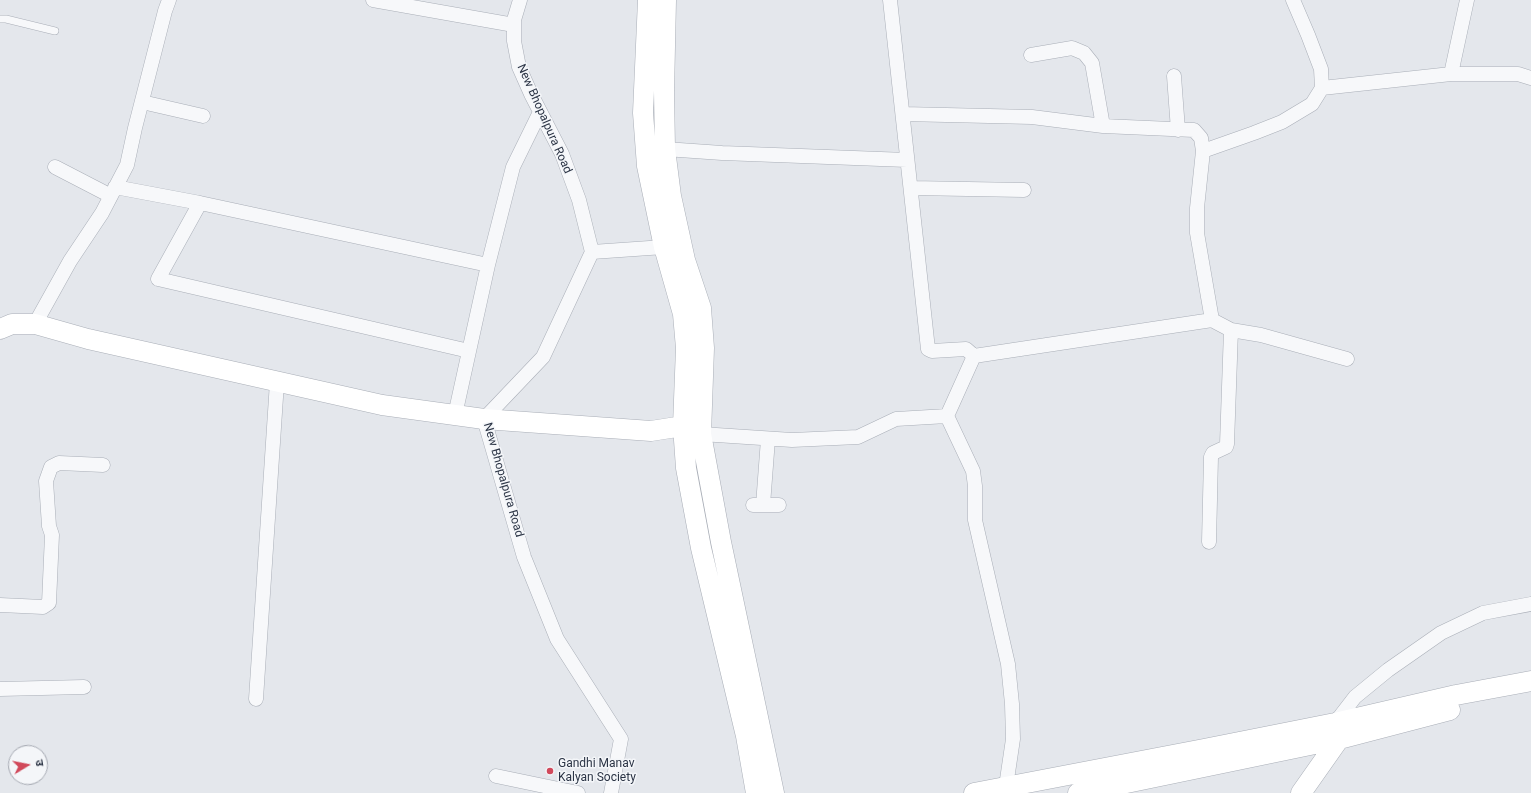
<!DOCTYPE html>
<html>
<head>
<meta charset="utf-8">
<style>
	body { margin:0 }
	#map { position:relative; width:1531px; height:793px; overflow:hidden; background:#e4e7ec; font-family:Roboto,"Noto Sans Devanagari",sans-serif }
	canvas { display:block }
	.north { position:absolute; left:8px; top:745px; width:40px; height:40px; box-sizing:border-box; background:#f4f6f9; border:1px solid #a4a8b1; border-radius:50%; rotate:80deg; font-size:11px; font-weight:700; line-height:16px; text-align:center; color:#2b3445 }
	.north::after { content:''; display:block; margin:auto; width:14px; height:18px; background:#d1495b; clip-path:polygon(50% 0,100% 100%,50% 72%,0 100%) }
</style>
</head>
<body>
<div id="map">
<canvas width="1531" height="793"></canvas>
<div class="north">उ</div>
</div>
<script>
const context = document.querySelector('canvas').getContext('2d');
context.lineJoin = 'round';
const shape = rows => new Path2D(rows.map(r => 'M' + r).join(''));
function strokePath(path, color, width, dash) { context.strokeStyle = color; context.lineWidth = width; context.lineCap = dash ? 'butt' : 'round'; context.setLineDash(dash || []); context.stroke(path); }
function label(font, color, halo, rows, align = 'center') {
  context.font = font + ' Roboto,sans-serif'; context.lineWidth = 3; context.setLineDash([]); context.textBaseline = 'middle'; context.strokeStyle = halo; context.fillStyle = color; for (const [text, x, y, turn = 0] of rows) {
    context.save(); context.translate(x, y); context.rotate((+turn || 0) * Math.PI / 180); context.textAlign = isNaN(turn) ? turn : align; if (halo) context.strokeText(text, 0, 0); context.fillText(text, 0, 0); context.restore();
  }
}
const lane = shape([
	[0,19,6,19,55,31]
]);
const street = shape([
	[373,0,514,25],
	[520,0,514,20,514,41,519,67,531,94,562,154,579,200,592,252,543,357,484,419,524,557,557,639,621,739,611,793],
	[890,0,928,349,932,351,966,349,974,356],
	[1293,0,1308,35,1321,69,1322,88],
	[1031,55,1072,48,1084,53,1092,63,1103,126],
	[1451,74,1467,0],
	[1174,76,1178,130],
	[142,102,203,116],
	[903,114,1032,117,1103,126,1194,130,1201,138,1203,151],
	[665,149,722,153,907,160],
	[55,167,111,196],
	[115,187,200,203,488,265],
	[911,188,1024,190],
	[200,203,158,279,469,351],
	[592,252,664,247],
	[1212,320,1197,233,1197,208,1203,151,1254,133,1282,122,1312,104,1322,88,1451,74,1518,74,1531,78],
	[35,324,70,261,102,213,127,165,135,128,165,11,169,0],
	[455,415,488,265,513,167,540,112],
	[947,416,973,471,975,486,975,520,1008,664,1012,704,1013,739,1005,793],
	[701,434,792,440,858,437,896,419,947,416,974,356,1212,320,1231,330,1261,335,1347,359],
	[753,505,779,505],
	[763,505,768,439],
	[1209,542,1211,457,1213,453,1226,447,1227,444,1231,330],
	[0,605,43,607,49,603,52,535,49,526,46,481,51,467,59,463,103,465],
	[0,689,84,687],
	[256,699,277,382],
	[1335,723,1355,697,1388,670,1441,633,1483,613,1531,604],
	[496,776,578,793]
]);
const secondary = shape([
	[648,0,643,113,647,166,664,247,683,314,686,348,683,426,686,468,701,548,746,736,756,793],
	[666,0,664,92,665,149,671,196,685,260,701,308,704,348,701,434,721,542,774,793],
	[0,329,12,324,35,324,88,339,382,405,484,419,651,431,683,426,694,430],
	[974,793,1204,749,1335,723,1456,695,1531,681],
	[1078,793,1339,739,1450,710],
	[1301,793,1339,739]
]);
strokePath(lane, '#a9aeb7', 8);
strokePath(street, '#a9aeb7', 15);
strokePath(secondary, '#a9aeb7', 21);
strokePath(lane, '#f7f8fa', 7);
strokePath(street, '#f7f8fa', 14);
strokePath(secondary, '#fff', 20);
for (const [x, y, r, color] of [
	[550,771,4,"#d1495b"]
]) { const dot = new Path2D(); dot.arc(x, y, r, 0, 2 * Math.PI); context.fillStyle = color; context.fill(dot); strokePath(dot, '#f4f6f9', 1.5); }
label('12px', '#2b3445', '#f4f6f9', [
	["New Bhopalpura Road",544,119,66],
	["New Bhopalpura Road",503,480,74]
]);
label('12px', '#2b3445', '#f4f6f9', [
	["Gandhi Manav",558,764],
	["Kalyan Society",558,778]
], 'left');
</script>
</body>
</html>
